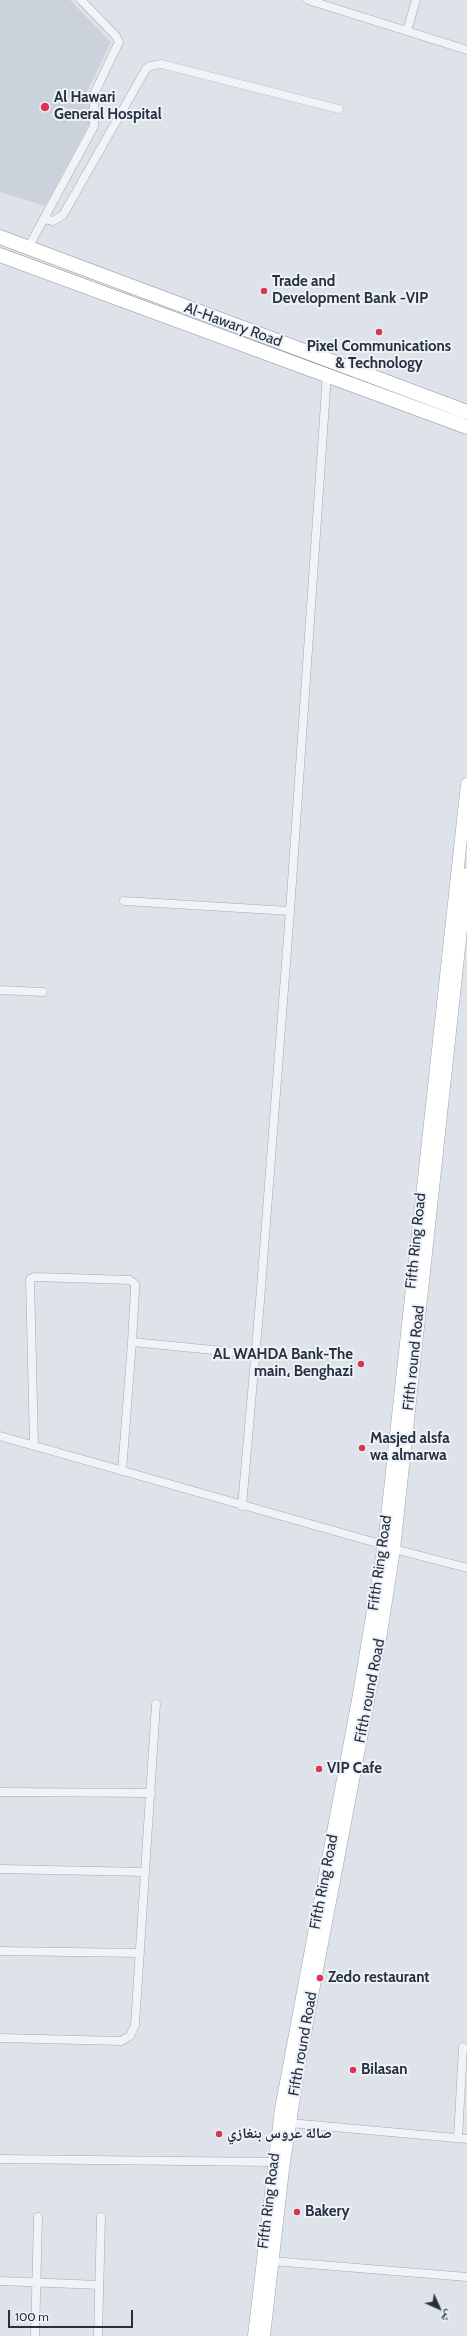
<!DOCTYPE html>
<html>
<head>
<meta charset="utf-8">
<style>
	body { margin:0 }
	#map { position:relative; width:467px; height:2336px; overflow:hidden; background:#dee3e9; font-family:Cabin,"Noto Naskh Arabic",sans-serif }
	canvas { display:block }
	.north { position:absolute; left:419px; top:2288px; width:40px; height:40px; -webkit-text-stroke:3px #eef2f7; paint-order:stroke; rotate:135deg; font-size:11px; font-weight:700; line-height:16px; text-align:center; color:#253042 }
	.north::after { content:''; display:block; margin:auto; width:14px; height:18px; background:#253042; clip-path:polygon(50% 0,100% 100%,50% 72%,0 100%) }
	.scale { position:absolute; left:8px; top:2310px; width:125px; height:18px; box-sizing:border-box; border:2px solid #253042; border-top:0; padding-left:5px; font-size:12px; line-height:14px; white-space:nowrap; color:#253042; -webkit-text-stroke:3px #eef2f7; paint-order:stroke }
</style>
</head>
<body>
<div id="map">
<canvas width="467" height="2336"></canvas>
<div class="north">ش</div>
<div class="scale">100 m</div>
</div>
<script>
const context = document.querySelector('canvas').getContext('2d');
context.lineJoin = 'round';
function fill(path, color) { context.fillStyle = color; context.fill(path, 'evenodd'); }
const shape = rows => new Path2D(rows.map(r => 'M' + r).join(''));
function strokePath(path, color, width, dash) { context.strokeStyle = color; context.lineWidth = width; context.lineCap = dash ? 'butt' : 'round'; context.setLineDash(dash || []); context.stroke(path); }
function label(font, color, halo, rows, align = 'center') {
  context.font = font + ' Cabin,"Noto Naskh Arabic",sans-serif'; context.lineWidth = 4; context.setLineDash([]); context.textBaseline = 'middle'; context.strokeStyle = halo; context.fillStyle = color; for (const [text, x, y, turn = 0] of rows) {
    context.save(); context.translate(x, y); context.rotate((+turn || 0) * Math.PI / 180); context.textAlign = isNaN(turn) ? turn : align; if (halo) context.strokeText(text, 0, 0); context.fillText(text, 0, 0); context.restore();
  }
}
fill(shape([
	[0,0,70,0,111,42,86,94,92,119,45,206,0,192]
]), '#ccd2dc');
const street = shape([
	[308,0,467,50],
	[407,31,416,0],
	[44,219,53,221,63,215,146,69,150,66,161,64,339,109],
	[28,248,94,126,94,94,119,42,116,36,81,0],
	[124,901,290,911],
	[0,990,43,992],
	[0,1436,384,1545],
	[34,1445,30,1279,35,1277,130,1280,135,1284,135,1290,132,1342],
	[122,1471,132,1342,254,1354],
	[242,1506,260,1301,290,911,327,374],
	[394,1549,467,1568],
	[0,1792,151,1793],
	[0,1869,145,1872],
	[0,1951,140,1953],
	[0,2038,121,2041,130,2036,135,2025,156,1704],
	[290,2123,467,2139],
	[458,2138,463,2047],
	[0,2159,274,2162],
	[272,2261,467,2277],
	[0,2281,99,2285],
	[35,2336,38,2217],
	[98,2336,101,2217]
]);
const primary = shape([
	[254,2336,281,2109,359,1694,384,1545,467,784],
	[264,2336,283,2169,298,2070,381,1633,394,1549,467,874]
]);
const highway = shape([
	[0,237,467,412],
	[0,255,467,427]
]);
strokePath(street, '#a3aab4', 9);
strokePath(primary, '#9ca7b6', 13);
strokePath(highway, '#8490a1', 15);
strokePath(street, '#f1f3f7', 8);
strokePath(primary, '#fff', 12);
strokePath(highway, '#fff', 14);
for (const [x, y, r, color] of [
	[45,107,5,"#dc3550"],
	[264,291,4,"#dc3550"],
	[379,332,4,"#dc3550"],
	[361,1364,4,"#dc3550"],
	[362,1448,4,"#dc3550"],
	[319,1769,4,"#dc3550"],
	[320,1978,4,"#dc3550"],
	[353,2070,4,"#dc3550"],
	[219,2134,4,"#dc3550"],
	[297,2212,4,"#dc3550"]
]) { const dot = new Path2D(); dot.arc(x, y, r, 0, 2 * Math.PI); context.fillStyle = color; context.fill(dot); strokePath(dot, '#eef2f7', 1.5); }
label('bold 15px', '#253042', '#eef2f7', [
	["Al Hawari",54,98],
	["General Hospital",54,115],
	["Trade and",272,282],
	["Development Bank -VIP",272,299],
	["Pixel Communications",379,347,"center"],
	["& Technology",379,364,"center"],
	["AL WAHDA Bank-The",353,1355,"right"],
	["main، Benghazi",353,1372,"right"],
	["Masjed alsfa",370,1439],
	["wa almarwa",370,1456],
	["VIP Cafe",327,1769],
	["Zedo restaurant",328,1978],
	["Bilasan",361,2070],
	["صالة عروس بنغازي",227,2134],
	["Bakery",305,2212]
], 'left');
label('15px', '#253042', '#eef2f7', [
	["Al-Hawary Road",233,325,20],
	["Fifth Ring Road",416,1241,-84],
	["Fifth round Road",414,1358,-84],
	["Fifth Ring Road",380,1563,-82],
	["Fifth round Road",370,1691,-79],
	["Fifth Ring Road",324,1882,-79],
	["Fifth round Road",303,2044,-80],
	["Fifth Ring Road",269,2201,-83]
]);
</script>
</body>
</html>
